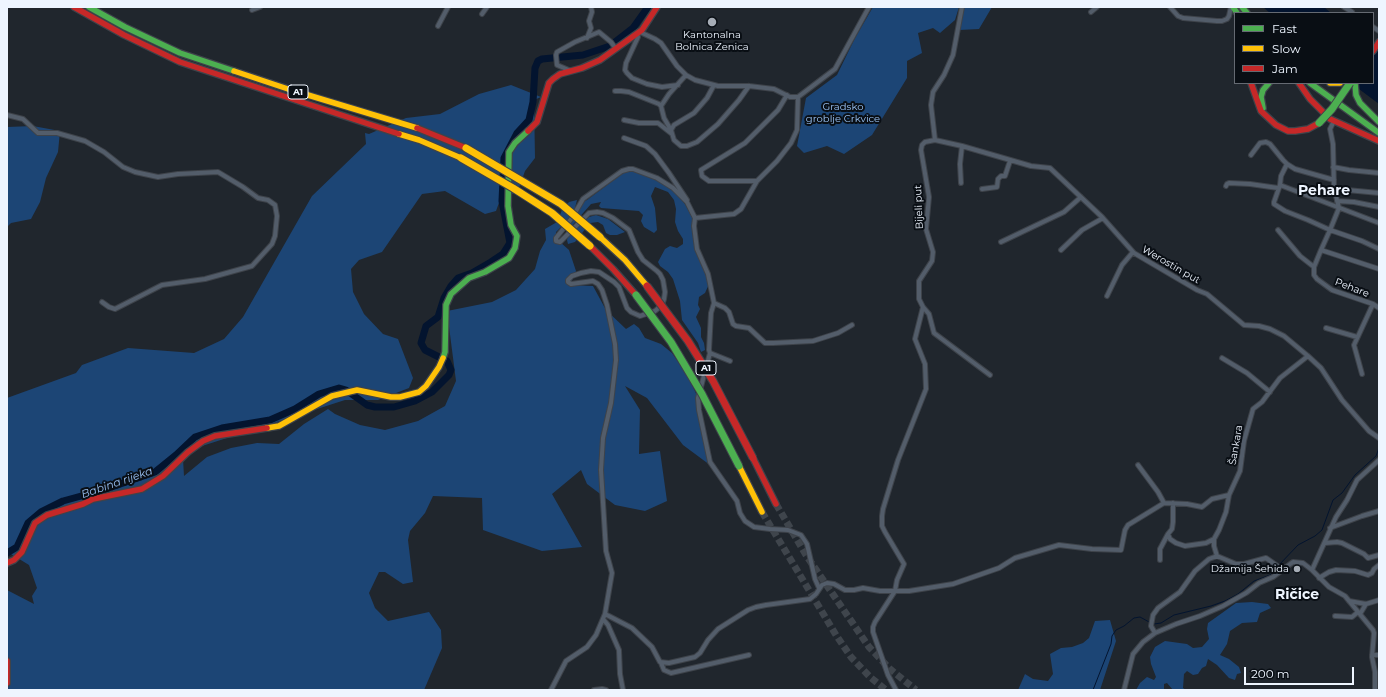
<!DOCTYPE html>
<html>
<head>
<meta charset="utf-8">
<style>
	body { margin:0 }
	#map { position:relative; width:1386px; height:697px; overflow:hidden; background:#20262d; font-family:Montserrat,sans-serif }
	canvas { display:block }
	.frame { position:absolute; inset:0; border:8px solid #eef5ff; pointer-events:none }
	.legend { position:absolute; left:1234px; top:12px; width:140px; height:72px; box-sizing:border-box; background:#090e14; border:1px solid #656a72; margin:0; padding:5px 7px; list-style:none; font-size:12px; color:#eef5ff }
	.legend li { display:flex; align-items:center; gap:8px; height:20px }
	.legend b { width:20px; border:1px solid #656a72 }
	.scale { position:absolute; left:1244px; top:667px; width:110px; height:18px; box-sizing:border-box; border:2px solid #eef5ff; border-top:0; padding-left:5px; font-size:12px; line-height:14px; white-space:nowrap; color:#eef5ff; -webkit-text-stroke:3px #090e14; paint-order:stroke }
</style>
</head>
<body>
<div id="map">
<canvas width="1386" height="697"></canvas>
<div class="frame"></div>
<ul class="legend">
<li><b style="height:5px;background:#4caf50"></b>Fast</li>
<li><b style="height:5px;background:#ffc107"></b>Slow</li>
<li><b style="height:5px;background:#c62828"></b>Jam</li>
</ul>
<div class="scale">200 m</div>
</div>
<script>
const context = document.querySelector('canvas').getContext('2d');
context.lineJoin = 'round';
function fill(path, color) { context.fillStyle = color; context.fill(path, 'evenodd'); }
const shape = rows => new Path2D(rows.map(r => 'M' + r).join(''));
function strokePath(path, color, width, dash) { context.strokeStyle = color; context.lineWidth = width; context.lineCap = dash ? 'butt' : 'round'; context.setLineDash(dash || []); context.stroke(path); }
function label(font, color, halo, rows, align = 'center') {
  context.font = font + ' Montserrat,sans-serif'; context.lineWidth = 4; context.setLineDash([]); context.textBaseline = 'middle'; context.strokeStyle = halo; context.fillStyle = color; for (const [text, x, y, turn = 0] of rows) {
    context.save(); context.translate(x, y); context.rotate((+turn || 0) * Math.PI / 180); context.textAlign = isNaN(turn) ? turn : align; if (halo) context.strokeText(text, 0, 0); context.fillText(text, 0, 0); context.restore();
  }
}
fill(shape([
	[873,7,959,7,955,20,940,33,933,28,918,33,922,53,907,61,907,78,872,135,844,154,827,146,804,153,797,146,806,98,837,75,855,38],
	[962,7,992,7,979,29,959,30],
	[511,85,541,97,534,100,535,158,525,171,518,191,500,200,496,211,485,214,445,191,422,194,382,252,359,260,351,269,353,292,364,314,383,334,398,339,413,378,409,388,378,400,345,400,202,446,183,459,184,476,207,457,231,448,257,443,279,444,304,424,328,409,335,414,360,425,385,430,418,421,445,406,456,381,447,311,492,302,516,290,535,269,540,251,546,240,545,229,557,222,562,210,569,202,577,200,575,208,568,220,556,232,556,241,560,242,569,250,576,271,570,285,593,286,606,310,626,329,634,324,639,328,645,338,661,344,672,353,689,378,698,398,714,468,683,445,647,398,625,386,640,410,639,454,660,451,667,501,645,511,615,505,587,484,581,470,552,494,582,547,542,551,483,530,482,498,433,496,425,513,410,531,408,540,413,582,403,584,385,572,379,572,369,593,375,608,388,621,429,612,441,630,442,648,424,690,7,690,7,590,34,604,32,596,37,588,29,565,11,554,7,555,7,398,76,373,82,365,128,348,194,353,224,339,243,317,312,196,366,144,365,133,369,134,406,118,440,114,479,94],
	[33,126,60,131,58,152,46,178,40,202,31,219,11,223,7,227,7,127],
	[631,170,655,179,674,191,685,204,693,219,694,238,709,284,705,293,699,297,698,305,700,309,696,317,701,328,701,337,704,343,705,350,701,352,698,343,682,320,680,301,673,279,668,272,660,266,658,262,665,249,670,246,677,248,683,244,683,239,678,231,675,222,676,209,674,200,668,192,655,187,651,196,655,208,657,230,654,233,644,227,641,221,643,215,639,211,601,208,599,206,601,202,591,204,569,229,569,223,582,202,587,200,626,171],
	[596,215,608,219,625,232,617,235,610,235,606,233,603,225,598,222,590,223,575,242,568,244,567,240,568,236,589,217],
	[1252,602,1268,604,1271,608,1260,613,1257,622,1242,623,1230,631,1227,644,1220,655,1229,659,1239,667,1241,673,1237,674,1235,680,1229,678,1217,665,1208,659,1206,666,1202,668,1198,674,1193,675,1187,671,1184,674,1183,688,1186,690,1173,690,1167,683,1164,684,1164,690,1136,690,1140,683,1147,677,1154,680,1156,677,1151,664,1150,657,1155,647,1165,641,1187,644,1193,648,1202,647,1209,639,1207,629,1208,623,1236,603],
	[1110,620,1116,641,1100,690,1018,690,1025,674,1033,679,1048,681,1053,674,1050,654,1061,648,1072,647,1083,643,1089,638,1095,621]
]), '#1c4575');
fill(shape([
	[1263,7,1324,7,1331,13,1270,13],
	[1373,47,1379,51,1379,104,1351,83,1373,83]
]), '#03142f');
strokePath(shape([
	[1279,565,1298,545,1315,536,1322,530,1333,500,1342,493,1355,475,1376,456,1379,448],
	[1154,624,1161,623,1174,615,1211,606,1225,601,1238,594,1254,581,1270,575,1277,568],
	[1093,690,1111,644,1112,636,1116,630,1124,626,1134,618,1140,617,1151,623]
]), '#03142f', 1);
strokePath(shape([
	[7,553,17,547,28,523,41,512,63,501,103,490,155,472,176,455,195,437,222,428,270,420,295,409,319,394,339,388,346,390,367,405,375,407,394,407,415,401,432,392,449,375,451,370,447,361,425,350,421,343,426,326,438,317,444,298,451,286,458,278,472,273,491,262,503,254,510,243,502,201,504,158,517,133,529,120,533,102,535,68,538,61,542,59,583,55,610,46,633,28,648,7]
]), '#03142f', 7);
strokePath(shape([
	[776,504,806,555,869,647,890,669,916,690],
	[762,512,836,635,851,657,870,677,886,690]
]), '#3f454c', 7, [7, 3.5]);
const street = shape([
	[1170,7,1178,16,1183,18,1217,21,1222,21,1227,19,1229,16,1231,7],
	[1344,7,1352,12],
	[252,10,260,7],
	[1091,12,1097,7],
	[482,14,487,7],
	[438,26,448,7],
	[1373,27,1379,31],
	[640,32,655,39,661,43,677,66,686,75,695,80,718,86,749,86,774,89,790,97,798,97,835,69,869,7],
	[637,34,638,37,626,63,625,70,627,73,632,78,647,84,662,87,678,85],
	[587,38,591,28,589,21,592,12,591,7],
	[571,71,557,65,556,55,557,52,575,42,599,32,611,42,616,49],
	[714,85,707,98,694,113,674,125,671,130,674,140,681,146,687,146,697,142,718,124,739,100,749,86],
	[615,91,621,91,629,92,659,104,661,106],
	[7,115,23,119,38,133,57,133,85,141,104,152,123,167,135,172,158,177,178,174,218,172,243,187,258,198,268,200,275,205,277,216,275,236,272,244,252,266,205,279,162,285,115,309,109,307,102,302],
	[624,120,639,123,658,123,672,134],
	[1334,121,1330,129,1333,144,1334,188,1339,208,1330,230,1362,241,1379,249],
	[671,130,664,118,661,106,669,94,686,75],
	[624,138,646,146,655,154,669,173,687,200],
	[935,140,962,146,1031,166,1050,168,1102,217,1134,253,1197,290,1207,294,1244,325,1259,326,1270,329,1284,336,1308,356,1321,368,1342,400,1369,431,1379,438],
	[1251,155,1260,143,1266,142,1270,144,1283,160,1287,164,1281,176,1280,185,1274,202,1274,204,1285,211,1308,220,1330,230,1321,250],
	[1287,164,1295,169,1334,180],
	[1333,167,1349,170,1379,173],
	[757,181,709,181,702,176,701,170,745,143,778,110,787,95],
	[961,183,960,164,962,146],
	[1280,185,1379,223],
	[1226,186,1227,184,1229,183,1250,184,1278,188],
	[982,189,997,187,998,179,1001,176,1005,176,1010,161],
	[1335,191,1347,190,1379,193],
	[1337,201,1354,202,1379,207],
	[695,218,694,226,697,249,708,274,714,303,725,308,729,312,733,324,736,326,749,328,765,343,773,343,813,341,838,333,852,325],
	[1278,230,1300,256,1314,267],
	[1001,242,1064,212,1081,197],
	[1061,250,1082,230,1103,218],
	[1379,269,1321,250,1314,267,1314,275,1317,279,1332,290,1373,304,1379,308],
	[1107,296,1122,265,1133,252],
	[714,303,711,313,709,350,710,353,730,361],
	[923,307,929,314,934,333,990,375],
	[1326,328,1357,337],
	[710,353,698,398,699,410,710,462,737,501,740,513,745,521,754,527,770,529,788,530,801,535,807,544,815,579,819,588],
	[1222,358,1247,373,1270,392],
	[1362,374,1354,345,1373,304],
	[1138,465,1158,492,1164,503],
	[1173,503,1173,522,1172,529,1168,534,1170,539,1176,543,1185,546,1206,543,1214,539],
	[1330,528,1362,516,1379,511],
	[1325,543,1337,542,1342,543,1364,554,1368,558,1379,555],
	[1217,556,1214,546,1214,539,1219,530,1226,512,1229,495,1240,471,1244,441,1253,409,1262,402,1280,378,1308,356],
	[1160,560,1160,549,1168,534],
	[1319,578,1329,572,1336,570,1355,571,1368,575,1372,573,1374,569,1379,565],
	[1349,601,1366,604,1379,600],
	[605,614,632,628,652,647,660,662,669,663,695,657,700,653,708,640,718,629,748,610,756,607,766,605,810,599,816,594,822,585,827,583,834,584,845,590,854,590,863,588,880,591,909,591,953,584,999,568,1015,558,1059,545,1092,549,1121,550,1125,530,1128,525,1164,503,1187,504,1202,507,1212,499,1229,495],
	[1360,614,1366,604],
	[1335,616,1352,617,1358,612],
	[603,619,608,625,619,650,620,674,623,690],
	[1155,633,1151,626,1153,615,1158,608,1180,592,1195,571,1209,559,1217,556,1236,564,1244,564,1266,558,1283,570],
	[1372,655,1379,655],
	[661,663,664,670,671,673,749,655],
	[551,690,566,661,587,647,596,635,605,614,612,573,606,551,601,470,603,438,611,403,616,360,615,344,607,305,602,290,598,284,593,281,571,284,568,282,568,280,572,276,581,273,591,271,599,272,614,282,619,287,627,308,631,312,640,316,655,311,662,305,664,299,665,292,663,280,660,274,657,271,643,260,638,252,629,230,613,218,603,213,597,212,589,213,560,242,556,241,556,238,572,218,583,199,622,171,629,169,633,169,657,178,673,188,687,202,695,218,734,214,741,209,757,181,777,161,791,143,797,130,798,97],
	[594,690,602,689,606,690],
	[896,690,888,675,873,632,873,627,875,622,895,591,897,580,904,564,885,532,882,526,882,516,883,509,898,460,926,389,925,364,915,339,923,307,919,299,919,281,932,261,933,252,926,229,929,197,921,150,922,145,925,142,935,140,931,105,933,92,944,75,953,55,962,7],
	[1124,690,1133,654,1143,642,1155,633,1176,624,1200,616,1223,606,1246,593,1259,583,1273,577,1293,562,1303,563,1312,570],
	[1375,690,1375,672,1372,657,1374,633,1373,630,1345,596,1329,587,1312,570,1336,517,1347,500,1357,480,1379,460]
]);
const fast = shape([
	[89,7,125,27,180,53,234,71],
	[1233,7,1237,13],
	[1242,7,1247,13],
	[1310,83,1379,133],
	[1355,83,1356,95,1360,103,1379,122],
	[1263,108,1261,97,1263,90,1269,83],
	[443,358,445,352,446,305,451,294,469,278,485,272,509,258,515,248,517,236,511,225,508,206,509,152,515,143,528,131]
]);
const slow = shape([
	[234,71,288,89,417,128],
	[1330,83,1340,83],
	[399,134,419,140,461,158],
	[600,237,625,260,647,286],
	[267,428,279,426,332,396,357,390,391,397,400,397,419,392,426,386,439,367,443,358],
	[739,466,762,512]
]);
const jam = shape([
	[74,7,124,35,180,62,399,134],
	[1373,51,1379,42],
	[1251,83,1261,111,1276,125,1288,131,1295,131,1308,129,1319,123],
	[1299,83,1310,99,1330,119,1379,141],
	[417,128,466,148],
	[528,131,537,122,549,83,553,79,560,74,582,68,600,60,642,30,657,7],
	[590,246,613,269,636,295],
	[753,458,776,504],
	[7,563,14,560,22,552,35,523,47,515,83,504,93,499,142,489,163,476,188,452,203,441,215,436,267,428],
	[7,661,7,683]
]);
strokePath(street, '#3e434a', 6);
strokePath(fast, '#3e434a', 8);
strokePath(slow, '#3e434a', 8);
strokePath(jam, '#3e434a', 8);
strokePath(street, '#535d6a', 4);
strokePath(fast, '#4caf50', 5.5);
strokePath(slow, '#ffc107', 5.5);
strokePath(jam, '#c62828', 5.5);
const fastBridge = shape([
	[1319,123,1332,109,1350,83],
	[636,295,671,342,702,394,739,466]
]);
const slowBridge = shape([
	[466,148,561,204,600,237],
	[461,158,513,188,552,213,590,246]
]);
const jamBridge = shape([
	[647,286,688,341,713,381,753,458]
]);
strokePath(fastBridge, '#3e434a', 9, []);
strokePath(slowBridge, '#3e434a', 9, []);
strokePath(jamBridge, '#3e434a', 9, []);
strokePath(fastBridge, '#4caf50', 7);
strokePath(slowBridge, '#ffc107', 7);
strokePath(jamBridge, '#c62828', 7);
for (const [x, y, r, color] of [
	[712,22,5,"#a6adb6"],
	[1297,569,4,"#a6adb6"]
]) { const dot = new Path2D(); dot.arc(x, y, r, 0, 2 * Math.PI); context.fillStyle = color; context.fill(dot); strokePath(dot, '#090e14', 1.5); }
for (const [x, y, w] of [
	[298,92,20],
	[706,368,20]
]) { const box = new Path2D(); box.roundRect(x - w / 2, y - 7, w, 14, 3); context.fillStyle = '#090e14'; context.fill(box); strokePath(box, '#eef5ff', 1); }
label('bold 9px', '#eef5ff', null, [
	["A1",298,92],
	["A1",706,368]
]);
label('10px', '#eef5ff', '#090e14', [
	["Kantonalna",712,35],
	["Bolnica Zenica",712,47],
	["Džamija Šehida",1289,569,"right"]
]);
label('10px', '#9dc6f8', '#090e14', [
	["Gradsko",843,107],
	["groblje Crkvice",843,119]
]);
label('10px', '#eef5ff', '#090e14', [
	["Bijeli put",919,207,-92],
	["Werostin put",1171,265,30],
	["Pehare",1352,288,21],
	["Šankara",1236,445,-80]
]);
label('italic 11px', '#9ac2f4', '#090e14', [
	["Babina rijeka",117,483,-19]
]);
label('bold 14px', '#eef5ff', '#090e14', [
	["Pehare",1324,191],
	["Ričice",1297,595]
]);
</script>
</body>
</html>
